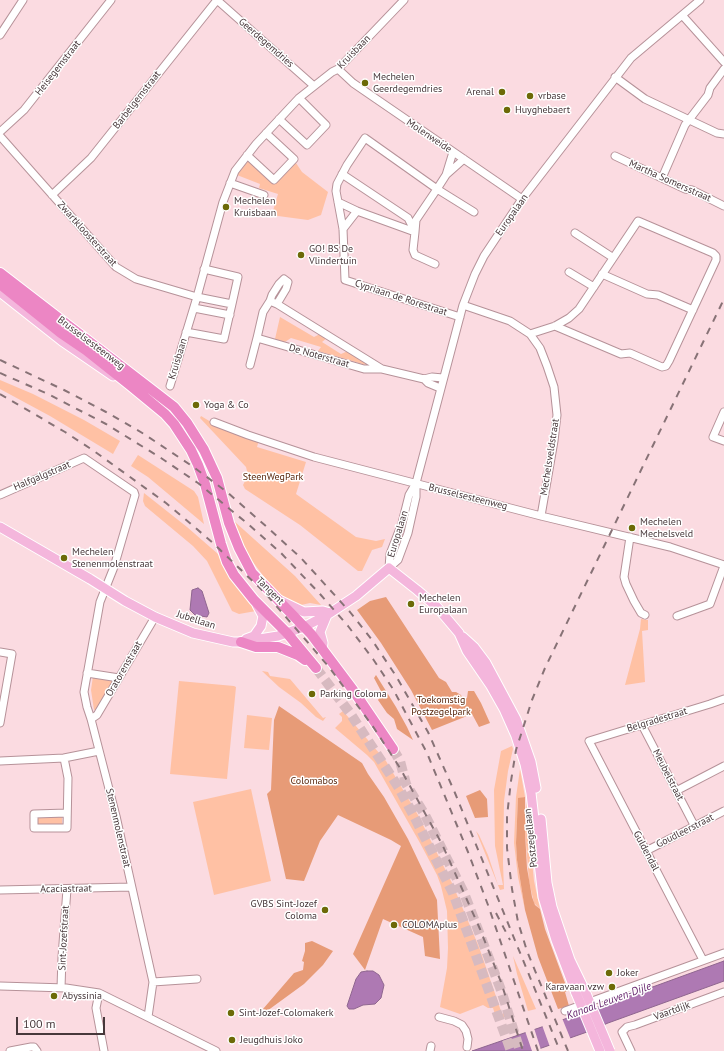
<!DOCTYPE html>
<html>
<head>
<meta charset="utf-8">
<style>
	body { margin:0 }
	#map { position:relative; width:724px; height:1051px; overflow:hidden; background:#fbdbe1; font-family:"PT Sans",sans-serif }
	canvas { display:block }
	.scale { position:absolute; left:16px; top:1017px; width:89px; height:18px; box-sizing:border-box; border:2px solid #47383b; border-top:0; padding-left:5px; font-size:12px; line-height:14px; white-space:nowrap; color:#47383b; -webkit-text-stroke:3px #fff; paint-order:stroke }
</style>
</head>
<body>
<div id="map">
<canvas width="724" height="1051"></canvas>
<div class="scale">100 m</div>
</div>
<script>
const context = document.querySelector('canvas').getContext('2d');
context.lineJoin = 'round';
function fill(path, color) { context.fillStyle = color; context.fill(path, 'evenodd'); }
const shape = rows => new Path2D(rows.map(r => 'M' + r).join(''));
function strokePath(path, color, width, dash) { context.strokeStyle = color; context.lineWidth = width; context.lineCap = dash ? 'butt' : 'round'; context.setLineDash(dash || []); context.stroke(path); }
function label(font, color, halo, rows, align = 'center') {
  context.font = font + ' "PT Sans",sans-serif'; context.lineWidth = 3; context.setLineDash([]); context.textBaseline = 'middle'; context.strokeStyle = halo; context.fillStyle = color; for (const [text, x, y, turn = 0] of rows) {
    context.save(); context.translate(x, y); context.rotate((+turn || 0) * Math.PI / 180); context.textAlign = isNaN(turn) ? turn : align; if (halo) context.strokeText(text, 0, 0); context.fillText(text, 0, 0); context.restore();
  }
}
fill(shape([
	[249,160,275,184,296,163,302,172,328,192,321,215,308,220,278,216,272,214,278,194,259,188,260,184,237,175],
	[280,317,314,337,320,334,327,338,322,342,341,354,348,351,368,364,366,365,318,351,321,347,291,338,285,342,275,339],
	[0,380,33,394,84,420,120,441,113,454,50,416,0,389],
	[201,416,216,425,259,440,257,447,306,462,296,494,356,537,376,541,385,539,382,547,372,550,362,571,358,571,300,525,245,489,243,485,248,475,246,467,200,418],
	[138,455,194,491,198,497,204,524,148,477,131,466],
	[144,493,187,527,218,554,234,583,256,611,239,614,232,611,207,561,193,546,145,506,143,501],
	[234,521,295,576,321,605,310,603,301,605,283,597,270,585,247,554],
	[641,619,648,620,648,630,642,631,645,682,625,685,640,629],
	[262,671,268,672,270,676,290,679,323,718,326,717,323,721,316,717,301,703,279,687],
	[93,676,113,680,97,709,94,710,91,690],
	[179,681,234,686,236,687,227,779,170,774],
	[343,711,386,761,418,815,452,883,479,947,502,1014,504,1013,505,1017,497,1021,493,1008,488,1008,483,1005,460,1014,440,1007,447,968,448,948,447,911,441,886,437,875,420,843,374,762,367,755,335,728,342,721,342,717,339,714],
	[247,715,272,718,269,750,244,748],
	[512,746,513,749,508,771,504,801,503,863,504,889,500,890,476,831,479,835,488,855,498,885,503,885,495,846,494,790,501,751],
	[520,769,525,797,518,799,516,843,517,860,525,910,518,877,514,843,516,797],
	[251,789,271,881,214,895,193,802],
	[526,801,534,881,540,909,534,903,529,881,525,832],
	[38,816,62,816,62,825,38,826],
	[513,956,536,1009,528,1011,517,974]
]), '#ffc1a4');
fill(shape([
	[386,597,439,678,446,682,452,692,456,692,461,695,463,700,467,698,468,691,474,691,481,703,490,723,479,727,472,714,432,730,411,690,381,643,357,610,370,601],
	[376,675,396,707,407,727,413,740,397,729,394,719,387,713,378,700,382,693,374,678],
	[279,706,362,763,368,774,384,797,408,839,437,900,440,959,425,956,423,937,383,919,365,970,353,954,401,846,391,840,338,815,320,841,304,881,286,879,267,794,271,790,274,720],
	[480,790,487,799,488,817,475,818,466,796],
	[525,797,525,832,527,868,532,897,535,905,540,909,545,929,568,991,565,992,569,1006,558,1009,538,957,525,910,517,860,516,843,518,798],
	[312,941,333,951,323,965,304,984,267,1011,263,1009,294,973,303,970,304,962,302,961,305,951,305,943]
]), '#e79b77');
const water = shape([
	[198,588,202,591,209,613,207,617,195,615,190,610,192,590,198,588],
	[724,961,724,981,608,1023,587,1032,533,1051,472,1051,562,1020,724,961],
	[367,971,373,971,379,975,384,985,381,998,375,1004,363,1005,354,1009,349,1009,347,1006,356,979,361,972,367,971]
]);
fill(water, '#ae79b3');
strokePath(water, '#8f668f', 1);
fill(shape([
	[562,1018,571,1040,550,1047,542,1025],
	[534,1028,541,1050,539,1051,532,1051,525,1031]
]), '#fbdbe1');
strokePath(shape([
	[316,668,350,713,399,788,415,818,453,893,511,1051],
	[393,749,400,761,406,784,425,815,464,893,501,990,520,1051]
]), '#d7bac0', 10, [10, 5]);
const minor = shape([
	[217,0,314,86],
	[682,15,724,62],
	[0,35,23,0],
	[338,69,353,83,522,199],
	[615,77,645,99,717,133,724,134],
	[279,119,307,145,326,125,299,98],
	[0,132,24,110,111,0],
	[0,136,116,267,136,279,197,297,232,304,238,277,204,269],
	[247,155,274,180,294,159,266,133],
	[615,156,685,189,692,190,724,206],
	[342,174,408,218,415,232,413,250,415,255,435,264],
	[446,175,453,152],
	[662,178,685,125,708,95,710,88,724,69],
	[230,183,264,195],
	[52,195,91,158,217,0],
	[338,202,357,211,415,232,416,220,437,189,474,212],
	[343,229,357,211],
	[575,233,612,257],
	[569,272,594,287],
	[602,274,647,294,658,295,693,310],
	[270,301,272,295,279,284,284,279,288,282,286,289,277,304],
	[463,305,510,321,530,334,540,348,547,366,554,387,557,415,554,441,541,516],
	[194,308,230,315],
	[460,317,345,280,343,229,336,191,337,184,347,165,365,138,437,189,446,175,464,159],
	[186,332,224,339,232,304],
	[530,334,555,326,569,318,579,309,638,221,713,253,716,256,716,260,669,361,666,366,662,367,630,353,621,354,555,326],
	[250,365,257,338],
	[382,369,277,304,270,301,263,312,257,338,364,369,382,369,424,379,432,377,443,378],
	[424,379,428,383,440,388],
	[170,386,197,297,223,202,235,171,256,144,299,98,332,72,338,69,404,0],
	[724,412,713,437,724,441],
	[214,422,248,435,314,457,541,516,670,547,724,565],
	[0,495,84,458,134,492,135,495,114,567,100,602,84,692,87,707,91,719,116,816,153,982,148,1017],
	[630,537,624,577,626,584,634,601,641,613,645,615],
	[389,568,390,554,402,523,409,495,416,483,463,305,475,274,484,256,522,199,631,58,700,0],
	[389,568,398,560,408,533,416,497,416,483],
	[677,616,710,604,724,566],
	[0,652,12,654,0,723],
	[87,673,119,678],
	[91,719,97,715,155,617],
	[642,725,694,825],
	[64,758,68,778,67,828,34,828,34,814,67,813],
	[0,761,64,758,99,751],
	[676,791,724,766],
	[646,851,724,811],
	[0,890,131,887],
	[703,960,589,741,710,704,724,699],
	[153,982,197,979],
	[0,986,66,988,99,993,216,1051],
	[61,988,62,957,67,889],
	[99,993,96,1008,104,1051],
	[565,1011,724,953],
	[439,1017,454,1021,462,1025,466,1031,468,1039,467,1047],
	[10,1051,31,1047,34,1047,37,1051],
	[430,1051,431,1046],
	[631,1051,622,1032,627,1027,635,1025,724,992]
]);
const major = shape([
	[0,292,62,341,113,376],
	[0,527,90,579,125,601,155,617,193,633,233,642,241,642,278,636,304,627,327,615,356,596,389,568,417,590,437,607,459,633,467,651,491,686,504,709,516,736,525,764,531,793,543,897,556,940,576,993],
	[279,600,304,612,323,611,330,613],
	[463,637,474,647,486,663,516,719,531,762,536,788],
	[246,639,254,636,261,626,263,616,257,605],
	[322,649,323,643,320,632,327,615],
	[541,819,547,883,552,907,570,960,585,991]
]);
const highway = shape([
	[0,273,174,407,187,423,204,450,217,478,229,523,239,548,252,573,311,634,353,690,393,749],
	[0,284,61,333,86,350,130,385,165,414,174,424,191,450,198,465,205,484,221,544,227,562,234,575,254,600,287,633,316,668],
	[241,642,256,647,278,647,298,655,305,660]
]);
strokePath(minor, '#b69299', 9);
strokePath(major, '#fff', 11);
strokePath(highway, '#fff', 12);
strokePath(minor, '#fff', 7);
strokePath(major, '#f4b6dc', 9);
strokePath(highway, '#ec86c4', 10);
strokePath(shape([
	[0,360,64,390,106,412,144,434,192,466,227,492,268,528,301,558,350,612,372,640,396,676,428,732,455,793,560,1051],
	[0,373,48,394,106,424,161,458,198,483,248,524,281,553,320,594,348,626,373,659,393,689,427,753,468,852,488,905,538,1051],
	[0,394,65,432,94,451,166,503,184,518,213,543,266,594,329,667,374,728,400,768,442,844,480,929,501,982,523,1051],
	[496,913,510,940],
	[568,1051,527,951,518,922,512,889,507,848,507,816,511,781,516,750,532,700,545,668,724,299]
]), '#877276', 2, [7, 7]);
const majorBridge = shape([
	[585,991,610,1051],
	[576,993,600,1051]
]);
strokePath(majorBridge, '#fff', 11, []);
strokePath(majorBridge, '#f4b6dc', 9);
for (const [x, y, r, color] of [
	[365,83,4,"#6c6a07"],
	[502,92,4,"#6c6a07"],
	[530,96,4,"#6c6a07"],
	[507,110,4,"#6c6a07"],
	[226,207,4,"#6c6a07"],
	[301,255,4,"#6c6a07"],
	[196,405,4,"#6c6a07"],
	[632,528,4,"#6c6a07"],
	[64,558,4,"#6c6a07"],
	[411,604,4,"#6c6a07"],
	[312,694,4,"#6c6a07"],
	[325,910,4,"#6c6a07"],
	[394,925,4,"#6c6a07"],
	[609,973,4,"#6c6a07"],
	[612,987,4,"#6c6a07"],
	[54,996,4,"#6c6a07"],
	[231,1013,4,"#6c6a07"],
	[232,1040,4,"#6c6a07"]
]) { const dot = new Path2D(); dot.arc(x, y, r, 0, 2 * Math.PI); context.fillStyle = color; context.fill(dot); strokePath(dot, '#fff', 1.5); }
label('10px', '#47383b', '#fff', [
	["Geerdegemdries",266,43,41],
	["Kruisbaan",354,52,-46],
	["Heisegemstraat",58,68,-52],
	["Barbelgemstraat",137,100,-52],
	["Molenweide",429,136,34],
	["Martha Somersstraat",670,181,24],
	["Europalaan",512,215,-55],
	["Zwartkloosterstraat",87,234,48],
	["Cypriaan de Rorestraat",401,298,18],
	["Brusselsesteenweg",91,343,37],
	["De Noterstraat",319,356,16],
	["Kruisbaan",178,359,-73],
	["Mechelsveldstraat",550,457,-81],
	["Halfgalgstraat",42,476,-23],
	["Brusselsesteenweg",468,497,14],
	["Europalaan",398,534,-73],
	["Tangent",270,591,45],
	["Jubellaan",196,620,18],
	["Oratorenstraat",124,669,-60],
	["Belgradestraat",657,720,-17],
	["Meubelstraat",668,775,63],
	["Stenenmolenstraat",118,828,77],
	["Goudleerstraat",685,831,-27],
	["Postzegellaan",531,838,-96],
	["Guldendal",646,851,62],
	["Acaciastraat",66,889,-1],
	["Sint-Jozefstraat",64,938,-87],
	["Vaartdijk",672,1011,-20]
]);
label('10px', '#47383b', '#fff', [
	["Mechelen",373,77],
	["Geerdegemdries",373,89],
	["Arenal",494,92,"right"],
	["vrbase",538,96],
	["Huyghebaert",515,110],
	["Mechelen",234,201],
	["Kruisbaan",234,213],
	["GO! BS De",309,249],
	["Vlindertuin",309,261],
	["Yoga & Co",204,405],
	["Mechelen",640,522],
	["Mechelsveld",640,534],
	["Mechelen",72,552],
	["Stenenmolenstraat",72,564],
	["Mechelen",419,598],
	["Europalaan",419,610],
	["Parking Coloma",320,694],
	["GVBS Sint-Jozef",317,904,"right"],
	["Coloma",317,916,"right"],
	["COLOMAplus",402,925],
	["Joker",617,973],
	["Karavaan vzw",604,987,"right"],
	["Abyssinia",62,996],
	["Sint-Jozef-Colomakerk",239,1013],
	["Jeugdhuis Joko",240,1040]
], 'left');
label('10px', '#5b2a10', '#fff', [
	["SteenWegPark",273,477],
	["Toekomstig",441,700],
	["Postzegelpark",441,712],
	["Colomabos",314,781]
]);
label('italic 11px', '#65246c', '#fff', [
	["Kanaal Leuven-Dijle",609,1001,-20]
]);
</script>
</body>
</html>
